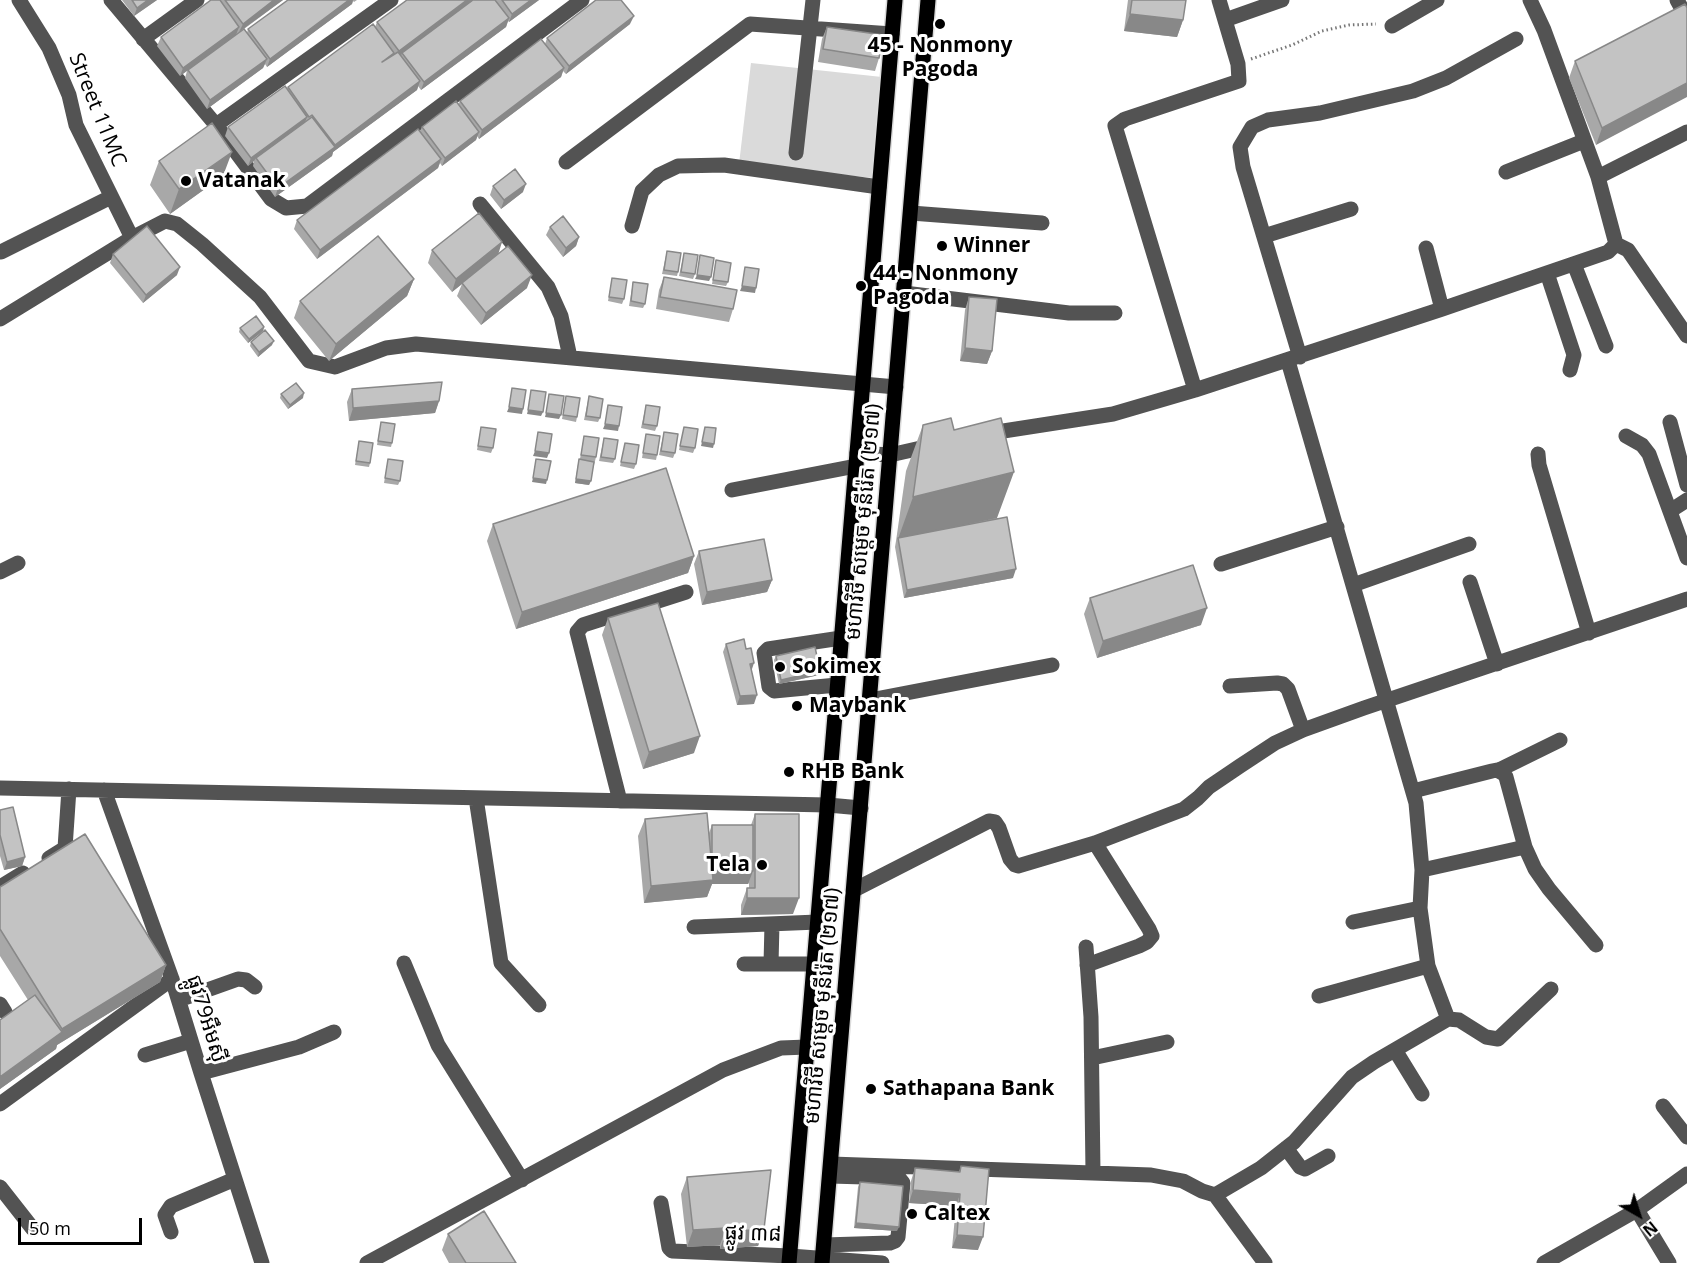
<!DOCTYPE html>
<html>
<head>
<meta charset="utf-8">
<style>
	body { margin:0 }
	#map { position:relative; width:1687px; height:1263px; overflow:hidden; background:#fff; font-family:"Open Sans",sans-serif }
	canvas { display:block }
	.north { position:absolute; left:1609px; top:1185px; width:60px; height:60px; -webkit-text-stroke:4px #fff; paint-order:stroke; rotate:141deg; font-size:16px; font-weight:700; line-height:24px; text-align:center; color:#000 }
	.north::after { content:''; display:block; margin:auto; width:21px; height:27px; background:#000; clip-path:polygon(50% 0,100% 100%,50% 72%,0 100%) }
	.scale { position:absolute; left:18px; top:1218px; width:124px; height:27px; box-sizing:border-box; border:3px solid #000; border-top:0; padding-left:8px; font-size:18px; line-height:21px; white-space:nowrap; color:#000; -webkit-text-stroke:4px #fff; paint-order:stroke }
</style>
</head>
<body>
<div id="map">
<canvas width="1687" height="1263"></canvas>
<div class="north">N</div>
<div class="scale">50 m</div>
</div>
<script>
const context = document.querySelector('canvas').getContext('2d');
context.lineJoin = 'round';
function fill(path, color) { context.fillStyle = color; context.fill(path, 'evenodd'); }
const shape = rows => new Path2D(rows.map(r => 'M' + r).join(''));
function strokePath(path, color, width, dash) { context.strokeStyle = color; context.lineWidth = width; context.lineCap = dash ? 'butt' : 'round'; context.setLineDash(dash || []); context.stroke(path); }
function label(font, color, halo, rows, align = 'center') {
  context.font = font + ' "Open Sans","Noto Sans Khmer",sans-serif'; context.lineWidth = 6; context.setLineDash([]); context.textBaseline = 'middle'; context.strokeStyle = halo; context.fillStyle = color; for (const [text, x, y, turn = 0] of rows) {
    context.save(); context.translate(x, y); context.rotate((+turn || 0) * Math.PI / 180); context.textAlign = isNaN(turn) ? turn : align; if (halo) context.strokeText(text, 0, 0); context.fillText(text, 0, 0); context.restore();
  }
}
fill(shape([
	[751,63,882,77,873,178,739,164]
]), '#dadada');
const major = shape([
	[789,1263,895,0],
	[822,1263,928,0]
]);
strokePath(major, '#dbdbdb', 18);
strokePath(shape([
	[1251,59,1292,45,1322,31,1349,25,1376,24]
]), '#757575', 3, [1.5, 3]);
strokePath(shape([
	[19,0,49,48,69,95,76,125,132,238],
	[111,0,216,125,271,199,286,208,307,206,582,0],
	[1530,0,1544,30,1598,177,1616,244],
	[1677,0,1687,18],
	[1225,20,1282,0],
	[1392,26,1437,0],
	[143,39,197,0],
	[216,125,391,0],
	[796,153,813,0],
	[566,162,750,24,892,34],
	[1506,172,1584,141],
	[1598,177,1687,132],
	[480,204,548,287,561,316,570,357],
	[911,213,1042,223],
	[632,226,642,191,659,175,678,166,724,165,879,187],
	[1264,236,1351,209],
	[1616,244,1628,250,1687,336],
	[1426,248,1442,309],
	[1,252,111,197],
	[1574,264,1606,346],
	[1547,273,1574,355,1570,370],
	[904,293,1069,313,1115,313],
	[0,319,132,238,165,221,177,224,202,244,260,297,309,361,335,367,386,348,416,344,896,387],
	[1300,357,1243,167,1240,147,1252,127,1268,120,1320,113,1413,91,1446,78,1516,39],
	[1288,361,1416,803,1422,870,1420,908,1428,966,1448,1019],
	[1195,390,1115,126,1125,119,1239,81,1238,64,1219,0],
	[1670,422,1687,485],
	[984,434,1113,414,1195,390,1442,309,1608,252,1616,244],
	[1626,436,1642,445,1649,454,1687,558],
	[857,453,890,455,934,445],
	[1538,454,1539,465,1589,633],
	[732,490,856,466],
	[1670,511,1687,500],
	[1221,564,1337,527],
	[0,572,18,563],
	[1470,582,1497,664],
	[1353,585,1469,544],
	[837,685,774,691,769,687,764,653,768,649,841,638],
	[1230,686,1277,683,1283,684,1288,689,1303,730],
	[870,700,1052,665],
	[1501,772,1501,769,1560,740],
	[0,788,828,805,861,808],
	[104,790,172,979,201,1073,262,1263],
	[1413,791,1492,771,1497,770,1504,774,1506,777,1525,847,1535,869,1549,889,1596,945],
	[476,798,501,963,539,1005],
	[620,801,577,632,583,625,686,592],
	[49,858,65,848,69,789],
	[1422,870,1525,847],
	[0,887,23,873],
	[854,890,989,821,995,822,999,828,1010,859,1015,865,1018,866,1095,843,1184,809,1198,798,1209,787,1240,766,1275,743,1303,730,1364,708,1687,599],
	[1353,922,1420,908],
	[694,927,818,922],
	[1086,947,1091,1017,1093,1173],
	[404,963,438,1045,522,1180],
	[744,964,814,964],
	[771,964,772,924],
	[1087,965,1139,946,1147,942,1152,936,1149,929,1095,843],
	[1319,996,1428,966],
	[179,1000,238,979,246,980,255,987],
	[0,1004,5,1012],
	[1395,1050,1422,1094],
	[145,1055,191,1041],
	[1092,1058,1167,1042],
	[201,1073,299,1047,334,1032],
	[0,1104,172,979],
	[1663,1106,1687,1137],
	[1286,1148,1300,1167,1305,1169,1328,1156],
	[831,1164,1151,1175,1183,1181,1202,1191,1215,1195,1261,1168,1294,1142,1352,1077,1374,1062,1448,1019,1459,1020,1486,1037,1498,1039,1551,989],
	[0,1187,33,1229],
	[1215,1195,1265,1263],
	[661,1203,669,1248,672,1251,790,1256,882,1263],
	[1637,1210,1669,1263],
	[171,1232,165,1215,171,1206,235,1179],
	[824,1245,890,1243,895,1241,898,1237,903,1183,899,1178,830,1176],
	[367,1263,723,1070,781,1048,807,1047],
	[1544,1263,1637,1210,1687,1174]
]), '#535353', 15);
strokePath(major, '#000', 15);
fill(shape([
	[122,0,157,0,134,16],
	[211,0,283,0,244,29,247,33,248,29,288,0,357,0,354,2,353,1,352,4,267,67,265,64,263,68,207,109,185,78,187,71,180,76,157,46,161,37],
	[407,0,539,0,509,22,508,21,506,27,421,90,418,86,417,90,333,152,332,156,275,197,253,166,254,161,248,166,225,136,228,127,287,89,288,87,375,27,377,22],
	[1128,0,1186,0,1183,20,1177,37,1124,31],
	[1685,4,1596,145,1569,78,1575,61],
	[630,24,566,74,563,71,561,77,479,139,477,136,476,140,442,166,440,163,438,168,317,259,294,229,297,220,420,131,422,127,458,105,460,101,545,44,547,38],
	[827,27,879,58,875,71,818,62,822,39],
	[159,161,223,176,170,214,150,185],
	[493,186,523,192,501,209,490,195],
	[550,227,579,237,576,246,563,257,546,235],
	[432,250,498,254,527,288,481,325,457,296,462,284,452,292,428,263],
	[667,251,678,272,677,276,662,274],
	[684,253,695,274,693,279,679,276],
	[113,254,177,275,143,303,110,263],
	[716,260,728,282,726,286,712,284],
	[664,277,733,309,729,322,656,309,659,290],
	[612,278,624,299,622,304,608,301],
	[414,279,407,296,329,361,294,318,300,301],
	[633,282,645,304,643,308,629,306],
	[969,297,992,351,987,364,960,361,965,310],
	[264,327,263,331,248,343,239,332,240,328],
	[251,342,272,345,258,357,250,346],
	[352,389,439,401,435,413,349,421,347,402],
	[281,394,303,398,288,409,280,398],
	[566,396,577,417,576,422,562,419],
	[589,396,600,418,598,422,584,420],
	[646,405,657,426,655,431,641,428],
	[381,422,392,443,391,447,377,445],
	[923,425,954,430,997,518,1013,578,904,598,895,547,896,541,906,471],
	[481,427,493,448,491,453,477,450],
	[684,427,695,448,693,453,679,450],
	[664,432,675,453,673,458,659,455],
	[646,434,657,455,656,460,642,458],
	[584,436,596,457,589,485,575,483,578,464,580,459],
	[604,438,615,459,613,463,599,461],
	[359,441,370,463,369,467,355,465],
	[625,443,636,464,634,469,620,466],
	[388,459,400,481,398,485,384,483],
	[493,524,694,556,688,573,516,629,487,541],
	[699,551,772,580,767,592,702,605,694,564],
	[1090,598,1201,625,1097,658,1084,614],
	[608,618,694,753,643,769,602,635],
	[726,644,754,704,737,705,723,652],
	[776,656,820,671,819,675,779,684,774,660],
	[0,810,25,857,22,866,4,870,0,856],
	[755,814,793,914,741,915,741,905,747,888,749,888,749,883,748,884,712,884,707,897,644,903,638,836,645,819,709,833,712,825,751,825],
	[0,887,166,965,160,982,57,1045,56,1049,0,1089,0,1020,28,1000,0,956],
	[961,1166,978,1250,952,1248,956,1206,909,1203,911,1181,915,1168,959,1172],
	[687,1177,764,1229,758,1246,720,1249,720,1245,687,1247,681,1194],
	[860,1182,897,1231,854,1228,858,1187],
	[448,1234,516,1263,449,1263,442,1250]
]), '#a8a8a8');
fill(shape([
	[148,0,157,0,134,16,137,8],
	[274,0,283,0,239,32,243,24],
	[349,0,353,0,352,4,267,67,270,59],
	[467,0,476,0,402,53,401,56,396,60,399,51],
	[531,0,539,0,509,22,512,14],
	[1130,14,1183,20,1177,37,1124,31],
	[634,16,630,24,566,74,569,66],
	[509,18,506,27,421,90,424,82],
	[239,27,236,35,180,76,183,68],
	[267,59,263,68,207,109,210,100],
	[564,68,561,77,479,139,482,130],
	[420,81,417,90,333,152,332,156,275,197,278,188,333,148,335,145],
	[1687,83,1687,97,1596,145,1602,128],
	[307,117,304,125,256,158,254,161,248,166,251,158],
	[479,132,476,140,442,166,445,158],
	[232,152,223,176,170,214,179,189],
	[441,159,438,168,317,259,320,250],
	[526,184,523,192,501,209,504,200],
	[579,237,576,246,563,257,566,248],
	[502,242,498,255,452,292,456,279],
	[180,267,177,275,143,303,146,295],
	[532,275,527,288,481,325,486,313],
	[697,275,711,277,709,281,695,279],
	[414,279,407,296,329,361,336,344],
	[742,286,756,288,755,293,740,291],
	[264,327,263,331,248,343,249,339],
	[274,341,272,345,258,357,259,352],
	[965,348,992,351,987,364,960,361],
	[304,393,303,398,288,409,290,405],
	[439,401,435,413,349,421,353,408],
	[509,407,523,409,522,414,507,412],
	[528,410,543,412,541,416,527,414],
	[546,413,561,415,559,419,545,417],
	[605,424,619,426,618,431,603,429],
	[702,442,714,444,713,448,701,446],
	[535,451,549,453,547,458,533,456],
	[1014,472,997,518,898,539,913,497],
	[533,478,547,480,546,484,532,482],
	[576,479,591,481,589,485,575,483],
	[694,556,688,573,516,629,522,612],
	[1016,569,1013,578,904,598,907,590],
	[772,580,767,592,702,605,707,592],
	[1207,608,1201,625,1097,658,1103,641],
	[754,663,751,672,750,664],
	[820,671,819,675,779,684,781,680],
	[757,695,754,704,737,705,740,696],
	[700,736,694,753,643,769,649,752],
	[25,857,22,866,4,870,7,862],
	[712,871,753,871,748,884,712,884,707,897,644,903,651,886],
	[747,898,799,898,793,914,741,915],
	[166,965,160,982,57,1045,56,1049,0,1089,0,1077,60,1033,62,1029],
	[913,1190,960,1194,956,1206,909,1203],
	[856,1223,899,1227,897,1231,854,1228],
	[726,1228,720,1245,687,1247,693,1230],
	[764,1229,758,1246,720,1249,726,1232],
	[957,1235,983,1237,978,1250,952,1248]
]), '#888');
const building = shape([
	[132,0,148,0,137,8,132,0],
	[211,0,220,0,239,27,183,68,161,37,211,0],
	[225,0,274,0,243,24,225,0],
	[288,0,349,0,270,59,248,29,288,0],
	[407,0,467,0,399,51,377,22,407,0],
	[473,0,495,0,509,18,424,82,402,53,473,0],
	[502,0,531,0,512,14,502,0],
	[596,0,621,0,634,16,569,66,547,38,596,0],
	[1132,0,1186,0,1183,20,1130,14,1132,0],
	[1685,4,1687,8,1687,83,1602,128,1575,61,1685,4],
	[373,24,394,53,382,62,398,52,420,81,335,145,312,115,309,117,288,87,373,24],
	[827,27,883,35,879,58,823,49,827,27],
	[244,29,267,59,210,100,188,70,244,29],
	[541,39,564,68,482,130,460,101,541,39],
	[285,86,307,117,251,158,228,127,285,86],
	[456,101,479,132,445,158,422,127,456,101],
	[312,117,335,147,278,188,256,158,312,117],
	[212,123,232,152,179,189,159,161,212,123],
	[418,129,441,159,320,250,297,220,418,129],
	[515,169,526,184,504,200,493,186,515,169],
	[479,213,502,242,456,279,432,250,479,213],
	[563,216,579,237,566,248,550,227,563,216],
	[147,226,180,267,146,295,113,254,147,226],
	[378,236,414,279,336,344,300,301,378,236],
	[508,246,532,275,486,313,462,283,508,246],
	[667,251,681,253,678,272,664,270,667,251],
	[684,253,698,255,695,274,681,272,684,253],
	[700,255,714,258,711,277,697,275,700,255],
	[716,260,731,263,728,282,713,280,716,260],
	[745,267,759,269,756,288,742,286,745,267],
	[664,277,737,290,733,309,660,297,664,277],
	[612,278,627,280,624,299,609,297,612,278],
	[633,282,648,284,645,304,631,301,633,282],
	[969,297,997,299,992,351,965,348,969,297],
	[256,316,264,327,249,339,240,328,256,316],
	[265,330,274,341,259,352,251,342,265,330],
	[442,382,439,401,353,408,352,389,442,382],
	[296,383,304,393,290,405,281,394,296,383],
	[512,388,526,390,523,409,509,407,512,388],
	[531,390,546,392,543,412,528,410,531,390],
	[549,394,564,396,561,415,546,413,549,394],
	[566,396,580,398,577,417,563,415,566,396],
	[589,396,603,399,600,418,586,416,589,396],
	[608,405,622,407,619,426,605,424,608,405],
	[646,405,660,407,657,426,643,424,646,405],
	[951,418,954,430,1001,418,1014,472,913,497,923,425,951,418],
	[381,422,395,424,392,443,378,441,381,422],
	[481,427,496,429,493,448,478,446,481,427],
	[684,427,698,429,695,448,680,446,684,427],
	[705,427,716,428,714,444,702,442,705,427],
	[538,432,552,434,549,453,535,451,538,432],
	[664,432,678,434,675,453,661,451,664,432],
	[646,434,660,436,657,455,643,453,646,434],
	[584,436,599,438,596,457,581,455,584,436],
	[604,438,618,440,615,459,601,457,604,438],
	[359,441,373,443,370,463,356,461,359,441],
	[625,443,639,445,636,464,621,462,625,443],
	[388,459,403,461,400,481,385,478,388,459],
	[536,459,551,461,547,480,533,478,536,459],
	[579,459,594,462,591,481,576,479,579,459],
	[666,468,694,556,522,612,493,524,666,468],
	[1007,517,1016,569,907,590,898,538,1007,517],
	[764,539,772,580,707,592,699,551,764,539],
	[1193,565,1207,608,1103,641,1090,598,1193,565],
	[658,603,700,736,649,752,608,618,658,603],
	[744,639,746,649,751,648,754,663,750,664,757,695,740,696,726,644,744,639],
	[815,647,820,671,781,680,776,656,815,647],
	[13,807,25,857,7,862,0,835,0,810,13,807],
	[707,813,713,880,651,886,645,819,707,813],
	[755,814,799,814,799,898,747,898,747,888,755,888,755,814],
	[712,825,753,825,753,871,712,871,712,825],
	[85,834,166,965,62,1029,0,929,0,887,85,834],
	[35,995,62,1032,0,1077,0,1020,35,995],
	[961,1166,989,1169,983,1237,957,1235,960,1194,913,1190,915,1168,960,1172,961,1166],
	[771,1170,764,1229,726,1232,726,1228,693,1230,687,1177,771,1170],
	[860,1182,903,1186,899,1227,856,1223,860,1182],
	[484,1211,516,1263,466,1263,448,1234,484,1211]
]);
fill(building, '#c3c3c3');
strokePath(building, '#888', 1.5);
for (const [x, y, r, color] of [
	[940,24,6,"#000"],
	[186,181,6,"#000"],
	[942,246,6,"#000"],
	[861,286,6,"#000"],
	[780,667,6,"#000"],
	[797,706,6,"#000"],
	[789,772,6,"#000"],
	[762,865,6,"#000"],
	[871,1089,6,"#000"],
	[912,1214,6,"#000"]
]) { const dot = new Path2D(); dot.arc(x, y, r, 0, 2 * Math.PI); context.fillStyle = color; context.fill(dot); strokePath(dot, '#fff', 2); }
label('bold 21px', '#000', '#fff', [
	["45 - Nonmony",940,46,"center"],
	["Pagoda",940,70,"center"],
	["Vatanak",198,181],
	["Winner",954,246],
	["44 - Nonmony",873,274],
	["Pagoda",873,298],
	["Sokimex",792,667],
	["Maybank",809,706],
	["RHB Bank",801,772],
	["Tela",750,865,"right"],
	["Sathapana Bank",883,1089],
	["Caltex",924,1214]
], 'left');
label('21px', '#000', '#fff', [
	["Street 11MC",97,110,68],
	["មហាវិថី សម្តេច មុនីរ៉េត (២១៧)",864,522,-85],
	["មហាវិថី សម្តេច មុនីរ៉េត (២១៧)",823,1006,-85],
	["ផ្លូវ79អឹមស៊ី",206,1019,73],
	["ផ្លូវ ៣៨",753,1234,2]
]);
</script>
</body>
</html>
